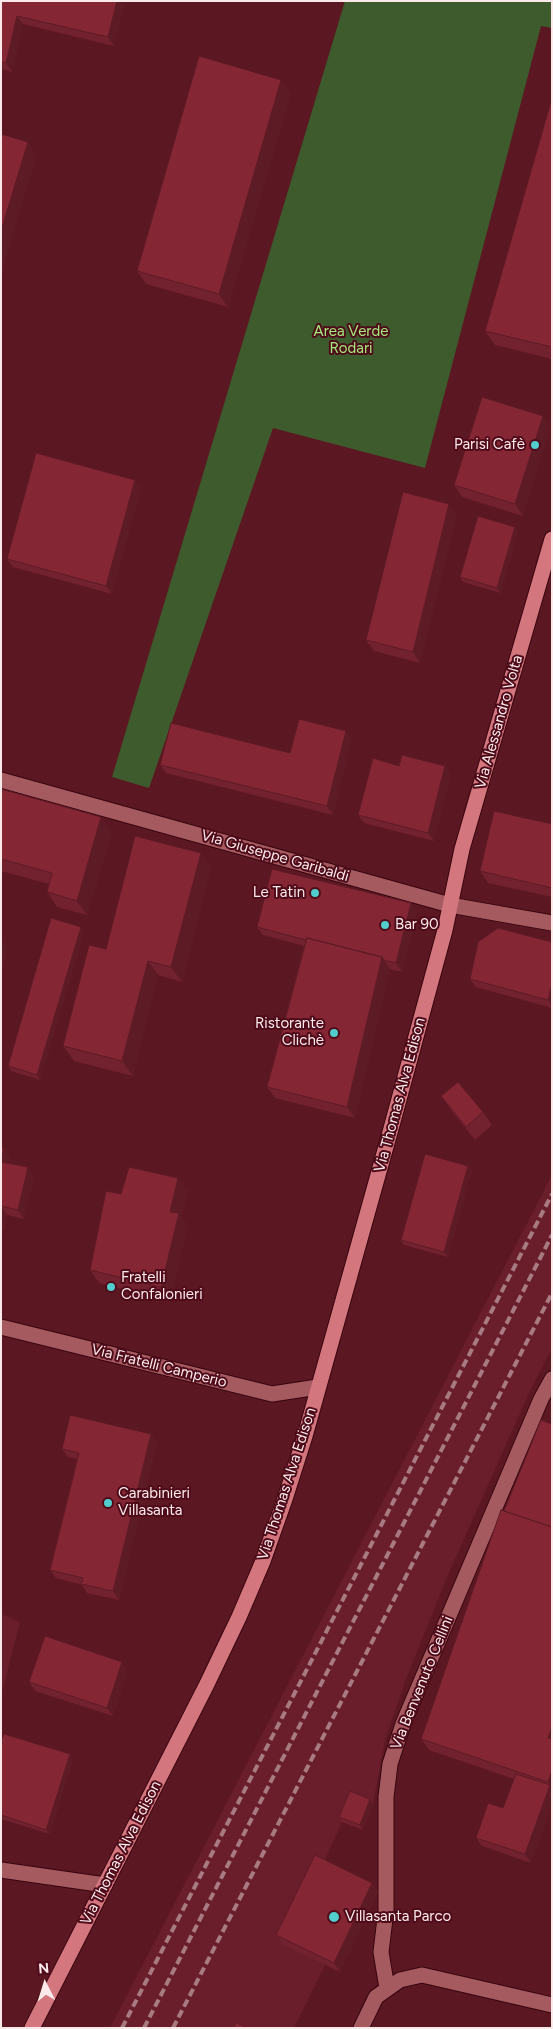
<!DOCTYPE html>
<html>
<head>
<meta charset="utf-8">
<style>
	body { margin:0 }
	#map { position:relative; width:553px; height:2029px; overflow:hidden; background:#5b1822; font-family:Figtree,sans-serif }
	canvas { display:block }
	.frame { position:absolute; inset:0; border:2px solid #fceaeb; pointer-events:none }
	.north { position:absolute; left:20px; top:1959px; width:50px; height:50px; -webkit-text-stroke:4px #4f0b19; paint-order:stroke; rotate:355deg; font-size:14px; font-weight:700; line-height:20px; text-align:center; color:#fceaeb }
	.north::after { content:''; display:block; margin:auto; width:18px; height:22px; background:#fceaeb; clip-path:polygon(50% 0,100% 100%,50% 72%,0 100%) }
</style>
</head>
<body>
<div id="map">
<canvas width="553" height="2029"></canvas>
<div class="frame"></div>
<div class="north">N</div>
</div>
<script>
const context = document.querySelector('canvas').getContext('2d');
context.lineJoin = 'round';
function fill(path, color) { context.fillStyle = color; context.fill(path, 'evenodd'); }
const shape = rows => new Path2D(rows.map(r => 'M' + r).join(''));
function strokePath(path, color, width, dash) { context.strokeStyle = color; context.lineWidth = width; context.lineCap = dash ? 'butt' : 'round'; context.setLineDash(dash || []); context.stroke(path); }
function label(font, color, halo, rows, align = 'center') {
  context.font = font + ' Figtree,sans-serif'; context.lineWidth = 4; context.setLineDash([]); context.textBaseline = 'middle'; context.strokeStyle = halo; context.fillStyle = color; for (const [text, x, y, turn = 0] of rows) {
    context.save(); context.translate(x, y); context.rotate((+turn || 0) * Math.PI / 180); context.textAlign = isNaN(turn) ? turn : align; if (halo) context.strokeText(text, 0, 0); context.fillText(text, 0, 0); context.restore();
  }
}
fill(shape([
	[552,1175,552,1348,529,1393,448,1575,406,1679,385,1740,373,1804,363,1830,342,1822,323,1864,325,1965,294,2028,110,2028],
	[1,1614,20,1622,1,1696]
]), '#6a1e2b');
fill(shape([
	[345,1,552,1,552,28,541,26,425,468,273,428,149,788,112,777]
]), '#3d5b2c');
const minor = shape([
	[1,780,450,905,552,923],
	[1,1327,272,1394,318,1387],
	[1,1870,105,1885],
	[387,1988,381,1952,386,1910,386,1797,390,1764,403,1724,541,1399,552,1379],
	[361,2028,376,1997,400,1980,422,1975,552,2005]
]);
const major = shape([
	[32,2028,207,1684,239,1617,263,1561,285,1499,305,1436,392,1125,445,930,462,849,552,539]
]);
strokePath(minor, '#38050f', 17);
strokePath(major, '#38050f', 17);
strokePath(minor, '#a55a60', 15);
strokePath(major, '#d4767e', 15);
strokePath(shape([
	[122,2028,552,1194],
	[144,2028,552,1235],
	[173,2028,552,1293]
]), '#a77b81', 4, [8, 4]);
fill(shape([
	[1,1,125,1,114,46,23,24,12,72,1,69],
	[281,80,291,93,228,307,146,284,137,271],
	[552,98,552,359,495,345,485,331],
	[543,416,550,427,523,516,462,497,454,485],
	[135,480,141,488,112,594,13,567,7,559],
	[457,515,420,663,374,651,366,640],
	[515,527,518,531,501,593,463,582,460,577],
	[352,739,333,815,166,773,160,765,290,753],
	[399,766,451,775,434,841,364,823,358,815],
	[1,789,112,832,87,915,57,907,47,892,49,884,1,871],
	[552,824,552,897,488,883,480,871],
	[201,853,211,868,182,982,158,975,133,1076,74,1061,63,1046,106,949],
	[417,911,402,972,390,969,355,1118,275,1098,267,1087,304,946,263,935,257,927],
	[81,927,84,932,40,1080,11,1071,8,1066],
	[552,942,552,1008,476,987,470,979],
	[441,1096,483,1112,492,1125,475,1140,450,1109],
	[1,1148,10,1157,9,1163,28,1167,34,1176,24,1219,7,1215,4,1229,1,1228],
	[468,1166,472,1171,448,1257,404,1245,401,1240],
	[178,1178,188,1191,181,1216,188,1226,170,1300,99,1283,90,1270],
	[552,1424,552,1804,531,1863,482,1846,476,1838,503,1808,514,1779,429,1750,421,1739,504,1511],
	[151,1434,157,1443,119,1600,87,1593,82,1585,56,1578,50,1570,77,1459,68,1457,62,1449],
	[128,1670,113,1716,35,1691,29,1682],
	[1,1741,73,1759,50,1834,1,1819],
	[373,1804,363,1830,342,1822,339,1817],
	[372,1883,378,1892,340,1972,282,1944,276,1935]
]), '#72212e');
fill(shape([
	[117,1,125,1,114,46,108,37],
	[17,16,23,24,12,72,6,63],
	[281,80,291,93,228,307,219,294],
	[28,142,37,155,1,275,1,231],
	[543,416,550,427,523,516,515,504],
	[135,480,141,488,112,594,106,586],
	[449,504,457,515,420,663,413,652],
	[515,527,518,531,501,593,497,588],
	[346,731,352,739,333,815,327,806],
	[445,766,451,775,434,841,428,833],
	[101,817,112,832,87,915,77,901],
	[201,853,211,868,182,982,171,967],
	[411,903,417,911,402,972,396,963],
	[81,927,84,932,40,1080,37,1075],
	[1,938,8,948,1,972],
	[382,957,390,969,355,1118,347,1107],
	[148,961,158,975,133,1076,122,1061],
	[552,984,552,1006,548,1000],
	[4,1148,10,1157,7,1170,1,1162],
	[468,1166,472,1171,448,1257,444,1252],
	[28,1167,34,1176,24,1219,18,1210],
	[178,1178,188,1191,181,1216,188,1226,170,1300,161,1287,170,1212],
	[1,1207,7,1215,4,1229,1,1225],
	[151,1434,157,1443,119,1600,113,1591],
	[122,1662,128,1670,113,1716,107,1708],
	[552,1727,552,1743,548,1738],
	[70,1754,73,1759,50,1834,46,1830],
	[552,1770,552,1804,531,1863,525,1854,550,1785,548,1782],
	[370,1799,373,1804,363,1830,360,1825],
	[372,1883,378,1892,340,1972,334,1963]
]), '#5d1b25');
const building = shape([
	[1,1,117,1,108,37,17,16,6,63,1,62,1,1],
	[199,56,281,80,219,294,137,271,199,56],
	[552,98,552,347,485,331,552,98],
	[1,134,28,142,1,231,1,134],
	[482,397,543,416,515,504,454,485,482,397],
	[36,453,135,480,106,586,7,559,36,453],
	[403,492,449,504,413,652,366,640,403,492],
	[478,516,515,527,497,588,460,577,478,516],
	[299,719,346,731,327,806,160,765,171,723,290,753,299,719],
	[402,755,445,766,428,833,358,815,373,758,399,766,402,755],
	[1,789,101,817,77,901,47,892,52,873,1,859,1,789],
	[494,811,552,824,552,888,480,871,494,811],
	[135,836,201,853,171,967,148,961,122,1061,63,1046,89,945,106,949,135,836],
	[272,869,411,903,396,963,384,960,382,957,307,938,306,940,257,927,272,869],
	[51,918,81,927,37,1075,8,1066,51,918],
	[498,928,552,942,552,984,548,1000,470,979,478,942,498,928],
	[307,938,382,957,347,1107,267,1087,307,938],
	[458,1082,483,1112,466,1127,441,1096,458,1082],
	[1,1148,4,1148,1,1162,28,1167,18,1210,1,1206,1,1148],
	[425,1154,468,1166,444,1252,401,1240,425,1154],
	[129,1167,178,1178,170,1212,179,1213,161,1287,90,1270,106,1191,121,1194,129,1167],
	[70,1415,151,1434,113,1591,81,1584,83,1578,50,1570,79,1453,62,1449,70,1415],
	[541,1420,552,1424,552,1527,504,1511,541,1420],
	[501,1510,552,1527,552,1727,548,1738,552,1739,552,1770,548,1782,421,1739,501,1510],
	[45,1636,122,1662,107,1708,29,1682,45,1636],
	[4,1734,70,1754,46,1830,1,1815,1,1741,4,1734],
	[516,1774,550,1785,525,1854,476,1838,488,1803,503,1808,516,1774],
	[350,1791,370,1799,360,1825,339,1817,350,1791],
	[315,1855,372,1883,334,1963,276,1935,315,1855],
	[236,2022,246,2028,233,2028,236,2022]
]);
fill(building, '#852635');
strokePath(building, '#5d1b25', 1);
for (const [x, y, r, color] of [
	[535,445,5,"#52cdcd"],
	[315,893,5,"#52cdcd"],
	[385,925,5,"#52cdcd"],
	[334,1033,5,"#52cdcd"],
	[111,1287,5,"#52cdcd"],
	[108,1503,5,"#52cdcd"],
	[334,1917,6,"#52cdcd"]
]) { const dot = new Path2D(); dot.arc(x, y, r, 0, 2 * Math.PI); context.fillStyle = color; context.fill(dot); strokePath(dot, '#4f0b19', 2); }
label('15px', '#a3ea7c', '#4f0b19', [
	["Area Verde",351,332],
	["Rodari",351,349]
]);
label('15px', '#fceaeb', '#4f0b19', [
	["Parisi Cafè",525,445,"right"],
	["Le Tatin",305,893,"right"],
	["Bar 90",395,925],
	["Ristorante",324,1024,"right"],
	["Clichè",324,1041,"right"],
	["Fratelli",121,1278],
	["Confalonieri",121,1295],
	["Carabinieri",118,1494],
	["Villasanta",118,1511],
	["Villasanta Parco",345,1917]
], 'left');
label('15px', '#fceaeb', '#4f0b19', [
	["Via Alessandro Volta",499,722,-74],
	["Via Giuseppe Garibaldi",275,856,16],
	["Via Thomas Alva Edison",400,1095,-75],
	["Via Fratelli Camperio",159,1366,14],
	["Via Thomas Alva Edison",287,1484,-72],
	["Via Benvenuto Cellini",422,1683,-68],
	["Via Thomas Alva Edison",121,1853,-63]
]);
</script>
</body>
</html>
